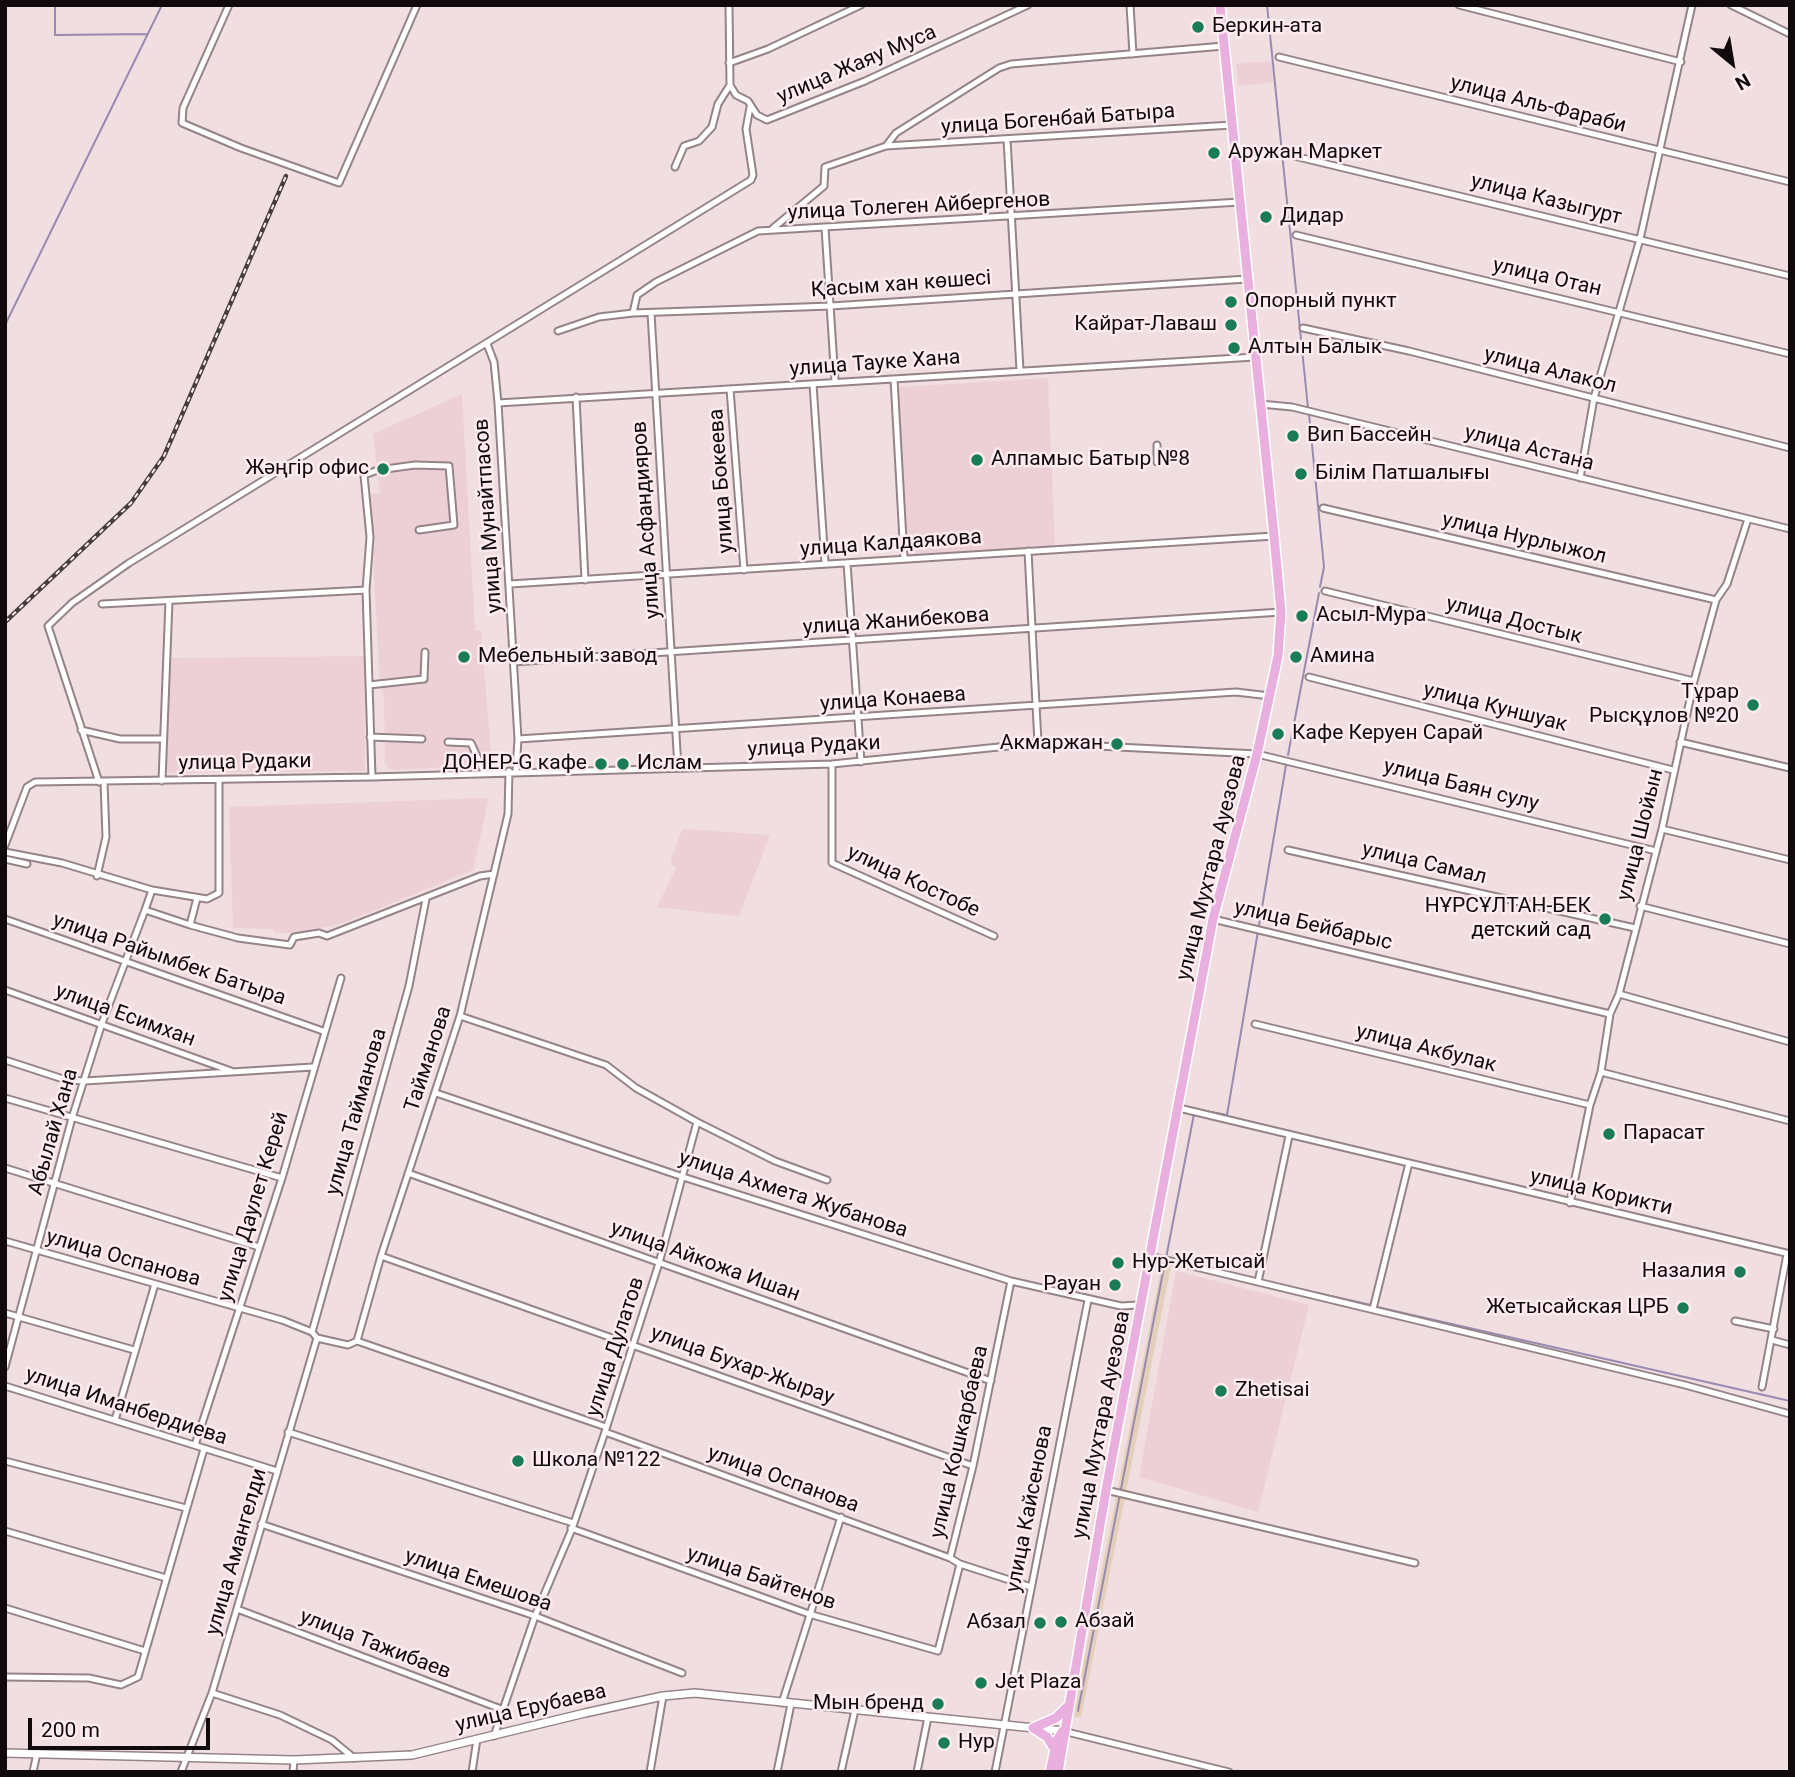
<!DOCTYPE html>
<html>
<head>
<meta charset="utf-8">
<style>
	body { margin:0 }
	#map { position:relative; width:1795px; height:1777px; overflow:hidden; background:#f1dee1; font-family:Roboto,sans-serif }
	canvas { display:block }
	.frame { position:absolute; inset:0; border:7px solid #100a0c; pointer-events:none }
	.north { position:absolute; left:1697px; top:28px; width:70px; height:70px; -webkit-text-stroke:5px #feebef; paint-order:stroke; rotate:150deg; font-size:19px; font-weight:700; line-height:28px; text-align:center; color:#100a0c }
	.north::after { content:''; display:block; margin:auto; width:24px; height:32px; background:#100a0c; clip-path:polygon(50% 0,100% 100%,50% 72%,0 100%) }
	.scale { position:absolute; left:28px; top:1718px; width:182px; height:32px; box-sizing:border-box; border:4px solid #100a0c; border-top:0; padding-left:9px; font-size:21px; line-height:24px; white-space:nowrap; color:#100a0c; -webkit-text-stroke:5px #feebef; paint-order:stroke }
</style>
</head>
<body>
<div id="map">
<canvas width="1795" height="1777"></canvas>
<div class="frame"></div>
<div class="north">N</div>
<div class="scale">200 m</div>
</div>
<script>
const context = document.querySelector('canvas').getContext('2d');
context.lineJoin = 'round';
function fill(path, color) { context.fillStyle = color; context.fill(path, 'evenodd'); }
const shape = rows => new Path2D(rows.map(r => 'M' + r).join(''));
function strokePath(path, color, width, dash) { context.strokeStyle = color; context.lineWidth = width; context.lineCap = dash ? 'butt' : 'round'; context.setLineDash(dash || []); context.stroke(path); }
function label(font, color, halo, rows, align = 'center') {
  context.font = font + ' Roboto,sans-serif'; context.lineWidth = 5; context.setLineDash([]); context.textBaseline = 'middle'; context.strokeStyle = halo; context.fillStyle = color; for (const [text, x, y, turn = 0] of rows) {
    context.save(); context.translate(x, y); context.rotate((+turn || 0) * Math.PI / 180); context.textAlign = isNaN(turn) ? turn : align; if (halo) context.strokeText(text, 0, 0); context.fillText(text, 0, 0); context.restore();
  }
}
fill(shape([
	[1272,61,1274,82,1238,86,1236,64],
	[1048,378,1055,547,907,555,898,387],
	[462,394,475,630,481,631,492,765,391,770,385,764,384,696,380,683,374,579,371,494,380,493,373,434],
	[364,656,365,771,166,773,168,658],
	[489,798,473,870,344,923,294,933,276,933,273,929,233,928,229,807],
	[682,829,770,835,739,916,657,907,676,868,670,862],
	[1176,1271,1309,1305,1258,1512,1139,1477]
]), '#ecd0d6');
fill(shape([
	[1162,1264,1171,1266,1081,1718,1073,1716]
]), '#e4cfbb');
strokePath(shape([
	[55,5,55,35,148,34],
	[1267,5,1308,408],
	[5,325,162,5],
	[1309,414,1324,567,1320,587],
	[1288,755,1319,593],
	[1166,1258,1195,1109,1227,1115,1286,765],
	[1260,1280,1371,1305],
	[1377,1307,1790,1401],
	[1078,1711,1165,1262]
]), '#998ab1', 2);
const minor = shape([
	[229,5,183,108,182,123,241,148,339,183,417,5],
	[729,5,730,85,736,95,748,101,757,115,767,120,865,81,1028,5],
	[1130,5,1133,54],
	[1459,5,1681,62],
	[1731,5,1790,34],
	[1279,57,1790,182],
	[729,63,768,49,861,5],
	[1007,139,1020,370],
	[886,146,896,133,999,68,1011,64,1224,46],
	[1294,156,1790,276],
	[675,167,684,146,699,141,712,127,718,104,730,85],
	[825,228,835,381],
	[772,229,824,186,825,167,886,146,1232,125],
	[1296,235,1790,354],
	[633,313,637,295,656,282,758,231,1240,202],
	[651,313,678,768],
	[1303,328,1409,351,1790,448],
	[558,331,599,317,633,313,831,306,1247,279],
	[487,344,494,362,498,403,518,739,516,771],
	[894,379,904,558],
	[813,384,825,563],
	[730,389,744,570],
	[576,397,585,580],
	[498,403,1255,357],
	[1260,404,1292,407,1790,529],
	[1157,445,1157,462],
	[1580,478,1594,398,1640,239,1692,5],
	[1323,508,1716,600],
	[1028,551,1038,743],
	[847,563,861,762],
	[510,584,1274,536],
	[1325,591,1694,681],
	[102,604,366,590],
	[513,662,1281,612],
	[1309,677,1673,770],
	[369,685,424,679,425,652],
	[81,730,120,739,163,739],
	[370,737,422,739],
	[518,739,1236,692,1270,696],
	[448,742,471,743,484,772],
	[1680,742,1790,768],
	[832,764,832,863,994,936],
	[372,777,366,590,370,537,364,475,378,470,415,465,449,466,454,525,419,530],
	[162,781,169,601],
	[99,782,48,626,72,603,129,563,751,180,753,175,746,129,750,107],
	[1662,829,1790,860],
	[5,845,27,787,35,782,372,777,832,764,1038,743,1257,754,1656,851],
	[1288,850,1635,928],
	[5,852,62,863,152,890,145,910,190,925,238,938,290,945,294,937,319,933,327,936,480,876,494,874],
	[5,859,27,864],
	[97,876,106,837,104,782],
	[152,890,207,899,219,893,219,780],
	[1640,906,1790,944],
	[5,919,323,1031],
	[1213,919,1610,1014],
	[190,925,197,898],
	[5,990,231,1071],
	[1619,994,1790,1042],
	[460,1016,606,1065,636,1088,697,1122,775,1161,827,1180],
	[1255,1024,1590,1105],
	[5,1060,66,1080,85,1081,313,1067],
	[1601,1072,1790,1121],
	[436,1093,683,1177,1011,1281,1121,1306,1137,1305,1142,1301],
	[5,1098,282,1178],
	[1179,1108,1790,1254],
	[5,1168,259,1247],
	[408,1173,991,1381],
	[1570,1203,1590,1105,1601,1072,1610,1014,1619,994,1662,829,1694,681,1716,600,1727,584,1748,519],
	[5,1241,282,1320,312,1332,317,1338,348,1345,357,1341,381,1256,460,1016,508,814,509,771],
	[381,1256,973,1466],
	[1150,1256,1685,1385,1790,1414],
	[1258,1282,1289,1136],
	[1373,1309,1409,1163],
	[5,1313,134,1350],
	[1735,1321,1774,1329],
	[312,1332,409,986,426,899],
	[1772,1340,1790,1345],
	[357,1341,606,1427],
	[5,1367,72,1118,102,1023,145,910],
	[5,1386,277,1471],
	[1762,1387,1787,1254],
	[115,1420,155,1284],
	[288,1432,573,1523],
	[605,1432,950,1558],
	[195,1445,282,1178,341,978],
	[5,1461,186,1508],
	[1106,1490,1415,1563],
	[261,1524,535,1616,682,1673],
	[571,1528,809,1614,938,1651,960,1564,950,1558,973,1466,1011,1281],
	[5,1531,166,1578],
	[960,1564,1031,1587],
	[5,1608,145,1651],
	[237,1609,501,1709],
	[5,1677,89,1678,121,1685,138,1677,204,1449],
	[212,1693,280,1715,332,1740,354,1758],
	[782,1703,841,1517],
	[1063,1731,1229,1772],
	[494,1736,535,1616,572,1529,605,1432,659,1263,697,1122],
	[33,1772,37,1753],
	[181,1772,212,1693,317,1338],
	[293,1772,294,1760],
	[472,1772,477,1739],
	[650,1772,663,1696],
	[777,1772,791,1704],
	[841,1772,855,1710],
	[917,1772,928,1717],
	[995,1772,1088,1300]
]);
const tertiary = shape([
	[5,1753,294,1760,412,1755,585,1713,663,1696,695,1693,1063,1731]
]);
const primary = shape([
	[1033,1728,1056,1718,1067,1707],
	[1033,1728,1047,1737,1055,1750],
	[1050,1772,1057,1740,1063,1731],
	[1058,1772,1106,1490,1213,919,1257,754,1278,656,1281,612,1274,536,1220,5]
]);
strokePath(minor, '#958487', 9);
strokePath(tertiary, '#958487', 10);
strokePath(primary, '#fff', 12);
strokePath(minor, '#fff', 5);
strokePath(tertiary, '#fff', 7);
strokePath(primary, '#e9afdf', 9);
const rail = shape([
	[5,622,131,503,164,456,286,176]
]);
strokePath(rail, '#463d3f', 4.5);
strokePath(rail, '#feebef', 2, [5]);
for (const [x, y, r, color] of [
	[1198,27,7,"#1a7c54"],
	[1214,153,7,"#1a7c54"],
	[1266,217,7,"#1a7c54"],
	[1231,302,7,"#1a7c54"],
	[1231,325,7,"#1a7c54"],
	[1234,348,7,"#1a7c54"],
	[1293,436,7,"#1a7c54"],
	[977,460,7,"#1a7c54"],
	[383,469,7,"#1a7c54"],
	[1301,474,7,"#1a7c54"],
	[1302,616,7,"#1a7c54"],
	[464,657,7,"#1a7c54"],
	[1296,657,7,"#1a7c54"],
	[1753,705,7,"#1a7c54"],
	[1278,734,7,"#1a7c54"],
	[1117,744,7,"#1a7c54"],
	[601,764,7,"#1a7c54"],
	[623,764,7,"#1a7c54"],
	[1605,919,7,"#1a7c54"],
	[1609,1134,7,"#1a7c54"],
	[1118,1263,7,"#1a7c54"],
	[1740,1272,7,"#1a7c54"],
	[1115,1285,7,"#1a7c54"],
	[1683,1308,7,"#1a7c54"],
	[1221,1391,7,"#1a7c54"],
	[518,1461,7,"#1a7c54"],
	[1061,1622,7,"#1a7c54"],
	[1040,1623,7,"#1a7c54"],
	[981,1683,7,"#1a7c54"],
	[938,1704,7,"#1a7c54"],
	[944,1743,7,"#1a7c54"]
]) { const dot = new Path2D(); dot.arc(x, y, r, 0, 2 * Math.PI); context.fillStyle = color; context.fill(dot); strokePath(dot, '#feebef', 2.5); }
label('21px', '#100a0c', '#feebef', [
	["Беркин-ата",1212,27],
	["Аружан Маркет",1228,153],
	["Дидар",1280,217],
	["Опорный пункт",1245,302],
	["Кайрат-Лаваш",1217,325,"right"],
	["Алтын Балык",1248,348],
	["Вип Бассейн",1307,436],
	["Алпамыс Батыр №8",991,460],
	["Жәңгір офис",369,469,"right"],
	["Білім Патшалығы",1315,474],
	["Асыл-Мура",1316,616],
	["Мебельный завод",478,657],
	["Амина",1310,657],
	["Тұрар",1739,693,"right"],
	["Рысқұлов №20",1739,717,"right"],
	["Кафе Керуен Сарай",1292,734],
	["Акмаржан",1103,744,"right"],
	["ДОНЕР-G кафе",587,764,"right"],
	["Ислам",637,764],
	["НҰРСҰЛТАН-БЕК",1591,907,"right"],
	["детский сад",1591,931,"right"],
	["Парасат",1623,1134],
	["Нур-Жетысай",1132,1263],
	["Назалия",1726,1272,"right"],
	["Рауан",1101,1285,"right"],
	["Жетысайская ЦРБ",1669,1308,"right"],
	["Zhetisai",1235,1391],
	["Школа №122",532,1461],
	["Абзай",1075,1622],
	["Абзал",1026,1623,"right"],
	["Jet Plaza",995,1683],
	["Мын бренд",924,1704,"right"],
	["Нур",958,1743]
], 'left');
label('21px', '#100a0c', '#feebef', [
	["улица Жаяу Муса",857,65,-23],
	["улица Аль-Фараби",1538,105,14],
	["улица Богенбай Батыра",1058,120,-4],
	["улица Казыгурт",1546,200,14],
	["улица Толеген Айбергенов",919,207,-3],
	["улица Отан",1547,278,13],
	["Қасым хан көшесі",901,285,-4],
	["улица Тауке Хана",875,364,-4],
	["улица Алакол",1550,371,14],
	["улица Астана",1529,449,14],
	["улица Бокеева",722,481,-94],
	["улица Мунайтпасов",489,516,-94],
	["улица Асфандияров",647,520,-94],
	["улица Нурлыжол",1524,539,13],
	["улица Калдаякова",891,544,-4],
	["улица Достык",1514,621,14],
	["улица Жанибекова",896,622,-4],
	["улица Конаева",893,700,-4],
	["улица Куншуак",1495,708,14],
	["улица Рудаки",814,747,-3],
	["улица Рудаки",245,763,-1],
	["улица Баян сулу",1461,786,14],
	["улица Шойын",1641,835,-76],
	["улица Самал",1424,864,13],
	["улица Мухтара Ауезова",1212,868,-76],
	["улица Костобе",913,882,25],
	["улица Бейбарыс",1313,926,13],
	["улица Райымбек Батыра",169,960,19],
	["улица Есимхан",125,1016,20],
	["улица Акбулак",1426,1049,14],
	["Тайманова",429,1059,-72],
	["улица Тайманова",357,1112,-74],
	["Абылай Хана",54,1132,-74],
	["улица Корикти",1601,1193,13],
	["улица Ахмета Жубанова",793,1195,18],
	["улица Даулет Керей",254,1207,-73],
	["улица Оспанова",123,1259,16],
	["улица Айкожа Ишан",705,1262,20],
	["улица Дулатов",616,1347,-72],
	["улица Бухар-Жырау",742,1366,20],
	["улица Иманбердиева",126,1407,18],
	["улица Мухтара Ауезова",1102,1425,-79],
	["улица Кошкарбаева",960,1442,-77],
	["улица Оспанова",783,1480,20],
	["улица Кайсенова",1030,1509,-79],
	["улица Амангелди",237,1552,-74],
	["улица Байтенов",761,1579,19],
	["улица Емешова",478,1581,19],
	["улица Тажибаев",375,1645,21],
	["улица Ерубаева",531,1709,-13]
]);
</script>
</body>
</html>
